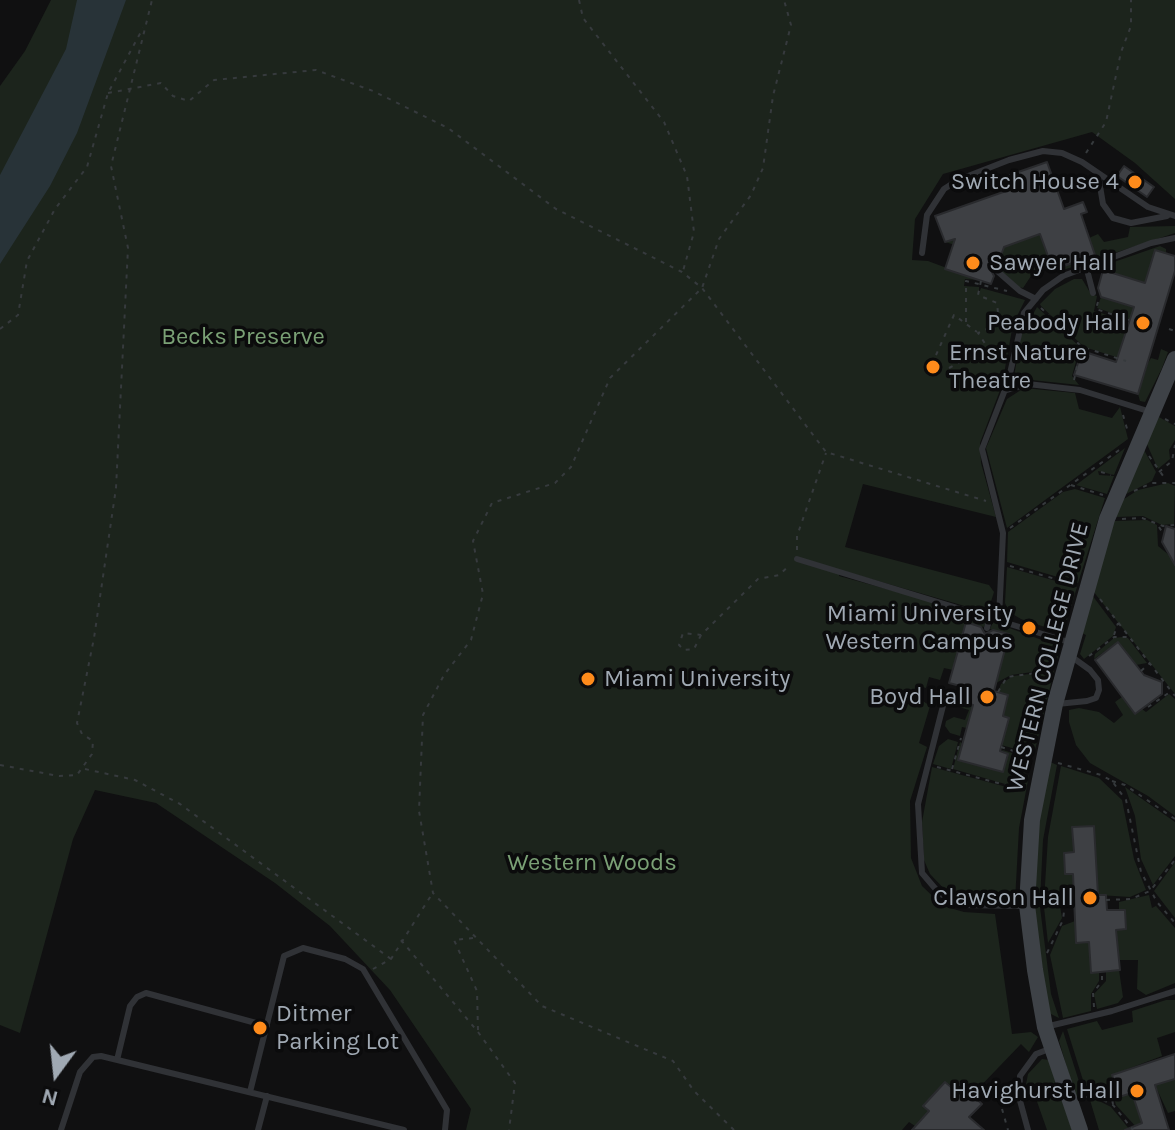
<!DOCTYPE html>
<html>
<head>
<meta charset="utf-8">
<style>
	body { margin:0 }
	#map { position:relative; width:1175px; height:1130px; overflow:hidden; background:#101011; font-family:Karla,sans-serif }
	canvas { display:block }
	.north { position:absolute; left:16px; top:1034px; width:80px; height:80px; -webkit-text-stroke:6px #0b0b0c; paint-order:stroke; rotate:195deg; font-size:22px; font-weight:700; line-height:32px; text-align:center; color:#a0a9b3 }
	.north::after { content:''; display:block; margin:auto; width:28px; height:36px; background:#a0a9b3; clip-path:polygon(50% 0,100% 100%,50% 72%,0 100%) }
</style>
</head>
<body>
<div id="map">
<canvas width="1175" height="1130"></canvas>
<div class="north">N</div>
</div>
<script>
const context = document.querySelector('canvas').getContext('2d');
context.lineJoin = 'round';
function fill(path, color) { context.fillStyle = color; context.fill(path, 'evenodd'); }
const shape = rows => new Path2D(rows.map(r => 'M' + r).join(''));
function strokePath(path, color, width, dash) { context.strokeStyle = color; context.lineWidth = width; context.lineCap = dash ? 'butt' : 'round'; context.setLineDash(dash || []); context.stroke(path); }
function label(font, color, halo, rows, align = 'center') {
  context.font = font + ' Karla,sans-serif'; context.lineWidth = 7; context.setLineDash([]); context.textBaseline = 'middle'; context.strokeStyle = halo; context.fillStyle = color; for (const [text, x, y, turn = 0] of rows) {
    context.save(); context.translate(x, y); context.rotate((+turn || 0) * Math.PI / 180); context.textAlign = isNaN(turn) ? turn : align; if (halo) context.strokeText(text, 0, 0); context.fillText(text, 0, 0); context.restore();
  }
}
fill(shape([
	[51,0,1175,0,1175,199,1135,163,1092,132,943,174,915,219,912,260,928,261,979,280,965,279,964,286,979,287,979,293,981,288,1025,300,1013,324,1002,385,980,443,981,463,996,517,863,484,845,547,989,585,994,592,989,608,982,611,840,570,839,576,982,615,986,621,984,627,966,623,953,670,944,668,940,680,929,677,926,688,919,686,916,696,930,706,919,743,927,747,910,801,911,858,922,886,943,906,964,912,995,914,1012,1034,1031,1032,1038,1037,1029,1052,1021,1044,972,1095,945,1082,923,1106,929,1111,915,1126,909,1122,902,1130,466,1130,471,1109,390,990,330,926,275,883,156,803,95,790,73,839,20,1033,0,1025,0,86,25,51],
	[1175,226,1175,233,1060,271,1057,268,1095,255,1089,238,1098,234,1104,242,1128,237,1130,227],
	[973,232,1040,234,1052,265,1035,270,1023,288,1019,287,997,268,1000,258,945,242],
	[1160,246,1166,249,1166,253,1155,250,1145,283,1113,273,1114,262],
	[1074,279,1082,279,1091,294,1097,296,1094,311,1128,321,1121,347,1129,350,1126,360,1084,347,1041,306,1040,304,1055,289],
	[1101,297,1135,308,1132,320,1097,308],
	[1037,307,1080,347,1072,376,1079,385,1022,379,1013,382,1021,336],
	[1161,349,1168,352,1162,368,1145,402,1140,401,1138,394,1148,363,1151,358,1158,360],
	[1024,388,1075,393,1079,409,1112,418,1120,407,1128,439,1007,528,986,448,1007,399],
	[1159,417,1175,426,1175,440,1169,450,1170,459,1158,469,1146,442],
	[1125,448,1114,475,1098,471,1099,475,1114,476,1107,494,1076,485],
	[1143,448,1156,472,1152,481,1124,495],
	[1168,483,1175,486,1174,524,1162,525,1143,516,1116,517,1121,501,1138,490],
	[1075,489,1105,498,1078,583,1007,562,1008,532,1063,492],
	[1147,520,1157,525,1158,546,1175,560,1175,694,1093,591,1114,521],
	[1007,567,1077,587,1063,633,1021,619,1009,612,1005,603],
	[1092,595,1116,627,1113,636,1084,659,1080,654,1086,635,1082,633],
	[993,622,1061,647,1054,669,1011,675,996,683,1009,634,990,629],
	[1122,637,1128,638,1147,663,1136,665,1118,642,1094,659,1095,654,1114,638],
	[1054,671,1034,754,1001,745,1008,718,1003,716,1008,695,998,692,1001,684,1013,676],
	[963,687,968,688,973,705,967,728,962,727,960,736,950,733,945,726,946,721,954,717,965,720,969,710,959,707,956,701],
	[1169,694,1175,699,1175,816,1148,796,1090,763,1076,745,1069,722,1069,710,1079,708,1099,712,1114,723,1123,715,1115,702,1122,697,1135,714,1142,709,1146,712],
	[948,739,958,742,951,769,933,764,939,746],
	[960,742,1003,771,1008,754,1000,749,1012,753,1011,759,1021,762,1027,772,1012,786,953,769],
	[1050,762,1057,765,1043,840,1040,901,1032,901,1036,833],
	[1061,766,1099,778,1122,800,1134,859,1146,890,1130,897,1098,895,1094,826,1073,827,1074,852,1064,853,1065,874,1073,874,1073,889,1063,889,1059,901,1044,901,1048,837],
	[932,767,1014,789,1029,775,1019,828,1015,901,976,901,949,894,930,874,924,860,922,822],
	[1125,787,1175,822,1175,856,1153,885,1141,859,1135,816],
	[1175,862,1175,918,1154,891],
	[1149,895,1152,908,1156,906,1175,928,1175,983,1146,995,1137,989,1138,960,1119,960,1114,930,1126,929,1125,910,1119,910,1119,902],
	[1060,906,1062,918,1048,943,1044,907],
	[1033,907,1040,907,1051,994,1059,1018,1049,1013],
	[1075,921,1077,943,1089,942,1091,973,1099,973,1099,981,1091,994,1091,1011,1063,1018,1050,955,1062,926],
	[1106,970,1119,970,1123,997,1118,1003,1097,1009,1094,994,1106,981],
	[1166,1000,1175,1000,1175,1032,1157,1038,1162,1056,1112,1075,1115,1084,1087,1093,1067,1029,1097,1021,1102,1030,1133,1022,1132,1011],
	[1063,1031,1083,1094,1076,1098,1059,1041],
	[1042,1059,1049,1060,1072,1130,1047,1130,1034,1093,1024,1095,1028,1074],
	[1175,1079,1175,1111,1168,1113,1155,1085],
	[1117,1090,1119,1097,1133,1092,1142,1123,1136,1125,1138,1129,1116,1105,1112,1092],
	[1095,1099,1111,1107,1130,1130,1099,1130,1090,1100]
]), '#1c241c');
fill(shape([
	[77,0,126,0,77,133,50,186,0,264,0,175,66,49]
]), '#283338');
const building = shape([
	[1047,162,1064,209,1083,202,1087,212,1081,214,1095,255,1053,270,1040,234,1004,247,998,264,990,268,994,276,991,284,945,269,955,239,945,242,935,216,1006,191,1001,178,1047,162],
	[1124,166,1154,187,1147,197,1117,176,1124,166],
	[1155,250,1175,256,1175,271,1138,394,1074,375,1082,351,1116,362,1134,307,1101,297,1098,288,1103,270,1145,283,1155,250],
	[1166,526,1175,529,1175,565,1162,542,1166,526],
	[966,622,981,627,985,634,993,630,1009,634,994,691,1008,695,1003,716,1009,718,1000,751,1008,754,1003,772,958,760,973,705,964,703,968,688,949,683,966,622],
	[1118,642,1144,675,1162,682,1162,694,1135,714,1095,660,1118,642],
	[1094,826,1098,895,1106,895,1107,910,1125,910,1126,929,1116,930,1120,970,1091,973,1089,942,1076,943,1073,874,1065,874,1064,853,1074,852,1072,827,1094,826],
	[1175,1054,1175,1079,1155,1085,1169,1130,1125,1130,1142,1123,1132,1093,1119,1097,1112,1075,1175,1054],
	[957,1081,982,1104,969,1117,984,1130,912,1130,929,1111,923,1106,945,1082,951,1087,957,1081]
]);
fill(building, '#3e4044');
strokePath(building, '#292a2d', 2);
strokePath(shape([
	[579,0,583,18,664,122,687,176,694,232,683,271],
	[108,93,161,83,173,96,189,101,214,80,316,70,373,91,448,128,556,209,682,272,702,288,826,452,986,501],
	[1086,153,1106,122,1121,52,1131,26,1131,0],
	[981,281,978,295,997,303,999,323],
	[1098,302,1096,309,1129,320],
	[1041,308,1082,347,1126,361],
	[966,322,966,281,1007,291],
	[0,329,18,315,27,261,55,209,87,167,108,93,143,28],
	[1169,329,1175,331],
	[936,355,954,315,977,332],
	[949,368,988,348,978,333,999,324,1013,327],
	[1074,380,1081,348],
	[1123,415,1128,432],
	[1165,419,1175,424],
	[1149,456,1166,480],
	[1101,472,1111,475],
	[1159,472,1172,461,1175,445],
	[1071,485,1103,495],
	[1134,491,1152,483,1175,483],
	[1122,519,1142,518,1163,526,1174,525],
	[1159,527,1164,535],
	[1010,528,1122,448],
	[797,550,797,536,826,453],
	[1010,566,1073,584],
	[1100,599,1175,696],
	[701,635,694,649,684,650,679,645,683,633,701,635,758,579,779,575,790,565],
	[1114,635,1118,623],
	[1089,656,1114,637,1128,637],
	[1141,671,1149,664],
	[998,692,1007,677,1050,671],
	[1148,707,1170,692],
	[1001,747,1030,756],
	[1018,753,1027,768],
	[1058,763,1101,775,1112,781,1126,800,1141,872,1157,902,1175,923],
	[0,765,59,776,77,775,92,754,93,741,82,734,77,723,94,638,116,488,128,248,111,166,152,0],
	[937,767,1013,787,1027,775],
	[85,769,135,780,180,804,391,959],
	[952,769,961,738],
	[1112,781,1125,785,1175,819],
	[1106,900,1131,899,1150,891,1175,860],
	[1040,905,1074,903],
	[473,938,454,940,477,991,478,1030],
	[401,940,478,1032,515,1083,509,1130],
	[1047,953,1063,920,1065,903],
	[373,969,391,959,432,894],
	[1094,1007,1093,993,1102,981,1102,972],
	[1110,1091,1113,1104],
	[1091,1095,1115,1088],
	[1084,1097,1097,1097,1113,1105,1133,1130],
	[1002,1109,1008,1130],
	[734,1130,694,1091,673,1061,542,1006,433,893,419,811,423,715,444,675,471,640,483,594,473,541,492,503,555,483,571,467,610,378,702,288,719,239,751,195,763,168,773,96,791,25,784,0]
]), '#363a3d', 2, [4, 6]);
strokePath(shape([
	[1098,174,1103,204,1113,218,1131,223,1167,216],
	[922,253,927,215,944,189,958,180,1009,160,1043,151,1062,153,1082,162,1148,207,1175,216],
	[1086,266,1093,293],
	[996,270,1020,291,1036,299],
	[1006,390,1028,384,1080,390,1151,412],
	[797,559,1072,643],
	[999,618,1003,533,982,449,1008,382,1024,313,1043,290,1063,276,1151,243,1175,238],
	[987,628,990,616],
	[945,698,918,804,922,873,939,893,962,905,1024,906],
	[1057,704,1087,701,1096,698,1099,690,1098,680,1090,670,1072,657],
	[1045,1027,1112,1011,1175,991],
	[117,1060,130,1006,137,997,146,993,267,1026],
	[250,1092,284,956,303,948,345,959,363,969,447,1110,445,1130],
	[61,1130,80,1072,93,1057,101,1056,404,1130],
	[258,1130,267,1096],
	[1028,1130,1019,1097,1020,1076,1036,1054,1052,1048]
]), '#303236', 6);
strokePath(shape([
	[1080,1130,1045,1027,1035,970,1027,905,1032,820,1055,704,1107,519,1175,359]
]), '#3e4247', 16);
for (const [x, y, r, color] of [
	[1135,182,8,"#fe8b1b"],
	[973,263,8,"#fe8b1b"],
	[1143,323,8,"#fe8b1b"],
	[933,367,8,"#fe8b1b"],
	[1029,628,8,"#fe8b1b"],
	[588,679,8,"#fe8b1b"],
	[987,697,8,"#fe8b1b"],
	[1090,898,8,"#fe8b1b"],
	[260,1028,8,"#fe8b1b"],
	[1137,1091,8,"#fe8b1b"]
]) { const dot = new Path2D(); dot.arc(x, y, r, 0, 2 * Math.PI); context.fillStyle = color; context.fill(dot); strokePath(dot, '#0b0b0c', 3); }
label('24px', '#a0a9b3', '#0b0b0c', [
	["Switch House 4",1119,182],
	["Sawyer Hall",989,263,"left"],
	["Peabody Hall",1127,323],
	["Ernst Nature",949,353,"left"],
	["Theatre",949,381,"left"],
	["Miami University",1013,614],
	["Western Campus",1013,642],
	["Miami University",604,679,"left"],
	["Boyd Hall",971,697],
	["Clawson Hall",1074,898],
	["Ditmer",276,1014,"left"],
	["Parking Lot",276,1042,"left"],
	["Havighurst Hall",1121,1091]
], 'right');
label('24px', '#7aa075', '#0b0b0c', [
	["Becks Preserve",243,337],
	["Western Woods",592,863]
]);
label('24px', '#a0a9b3', '#0b0b0c', [
	["WESTERN COLLEGE DRIVE",1048,657,-76]
]);
</script>
</body>
</html>
